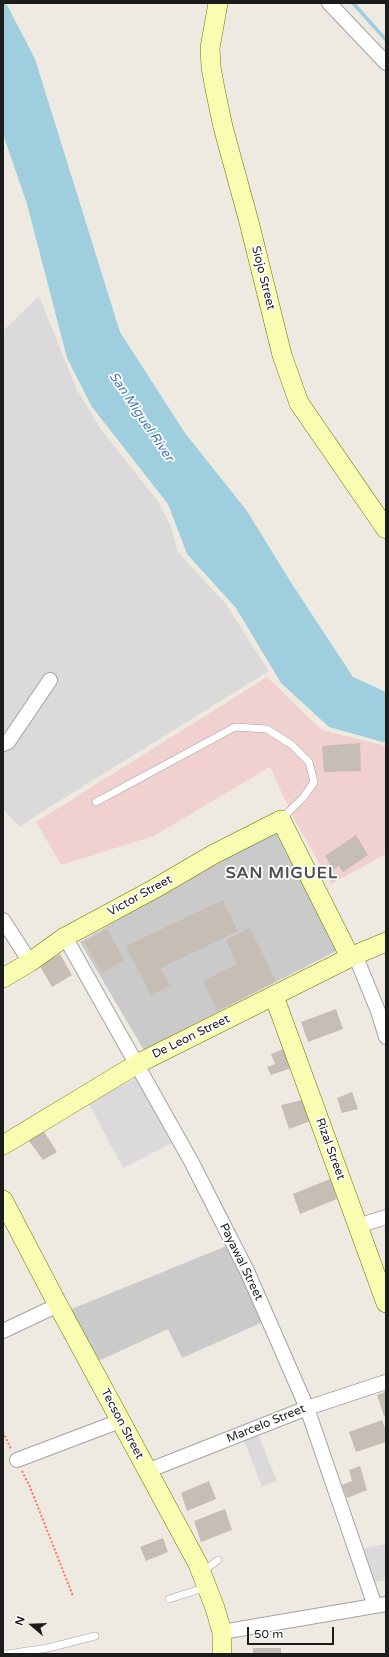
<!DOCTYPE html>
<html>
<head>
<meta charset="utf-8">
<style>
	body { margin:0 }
	#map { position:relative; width:389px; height:1657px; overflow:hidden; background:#efeae1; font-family:"Varela Round",sans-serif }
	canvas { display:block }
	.frame { position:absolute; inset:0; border:4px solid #1c1c1c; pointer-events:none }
	.north { position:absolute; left:12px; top:1605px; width:40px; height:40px; -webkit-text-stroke:3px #fff; paint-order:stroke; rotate:289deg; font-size:11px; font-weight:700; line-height:16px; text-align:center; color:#1c1c1c }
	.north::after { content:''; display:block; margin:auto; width:14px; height:18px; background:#1c1c1c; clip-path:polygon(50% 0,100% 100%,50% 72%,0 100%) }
	.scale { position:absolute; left:247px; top:1627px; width:87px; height:18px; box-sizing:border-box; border:2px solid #1c1c1c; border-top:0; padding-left:5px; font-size:12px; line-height:14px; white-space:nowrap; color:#1c1c1c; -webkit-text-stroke:3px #fff; paint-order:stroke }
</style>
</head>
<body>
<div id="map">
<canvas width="389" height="1657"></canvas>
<div class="frame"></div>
<div class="north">N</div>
<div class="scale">50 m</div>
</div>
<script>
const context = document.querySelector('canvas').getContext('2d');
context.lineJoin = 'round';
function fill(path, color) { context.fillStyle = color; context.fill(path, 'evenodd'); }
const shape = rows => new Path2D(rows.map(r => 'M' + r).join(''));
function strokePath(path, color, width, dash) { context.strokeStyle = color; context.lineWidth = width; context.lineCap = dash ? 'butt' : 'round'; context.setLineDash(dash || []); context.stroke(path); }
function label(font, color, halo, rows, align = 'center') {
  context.font = font + ' "Varela Round",sans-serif'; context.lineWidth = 3.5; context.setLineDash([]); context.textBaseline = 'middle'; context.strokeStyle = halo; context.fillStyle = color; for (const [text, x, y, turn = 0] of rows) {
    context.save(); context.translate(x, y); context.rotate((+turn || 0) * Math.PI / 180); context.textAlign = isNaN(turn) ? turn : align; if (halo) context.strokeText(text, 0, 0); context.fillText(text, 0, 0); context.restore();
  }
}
fill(shape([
	[39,296,77,390,100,428,157,500,171,526,178,552,225,603,269,671,40,813,20,827,3,809,3,331],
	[137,1077,174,1142,123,1168,89,1104],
	[257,1432,277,1481,262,1487,243,1438],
	[386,1544,386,1580,371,1583,364,1548]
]), '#dbd9d9');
fill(shape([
	[267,677,322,730,386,746,386,854,331,884,292,815,270,767,154,836,61,865,36,822]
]), '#f1d1cf');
fill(shape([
	[276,828,338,950,144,1050,80,942],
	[229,1245,263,1322,182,1358,168,1329,92,1364,62,1313]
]), '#cacaca');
fill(shape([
	[3,3,6,3,35,59,120,332,185,433,247,511,290,581,353,677,386,692,386,743,329,727,281,683,236,608,187,554,168,504,92,407,67,358,27,204,3,134]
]), '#9fcfdf');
strokePath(shape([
	[353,3,386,40]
]), '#9fcfdf', 3.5);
fill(shape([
	[360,743,361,771,324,772,322,746],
	[356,835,368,855,343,872,339,866,333,870,325,856],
	[223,900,238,931,161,968,170,986,151,995,126,946],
	[250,928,276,981,217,1011,203,981,237,964,226,940],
	[107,929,124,960,102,973,84,942],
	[60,954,72,975,52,987,40,966],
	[336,1009,343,1029,308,1042,301,1022],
	[286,1048,294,1067,271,1075,267,1067,275,1064,271,1054],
	[352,1092,358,1109,342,1113,337,1098],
	[307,1099,313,1120,289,1129,281,1105],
	[43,1130,57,1152,43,1160,29,1141],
	[330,1179,337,1199,300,1214,293,1194],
	[386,1392,386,1415,384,1416,377,1395],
	[382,1420,386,1430,386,1442,356,1452,349,1432],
	[360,1466,367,1490,347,1498,342,1485,352,1481,349,1470],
	[209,1481,216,1499,187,1511,181,1493],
	[225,1509,232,1530,201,1542,194,1521],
	[163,1538,168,1552,146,1561,140,1547],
	[253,1648,281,1648,281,1654,253,1654]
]), '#c6bdb4');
const lane = shape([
	[96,802,235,727,267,729,292,745,309,762,314,782,303,798,281,819],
	[202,1572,218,1560],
	[169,1599,207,1587],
	[7,1654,48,1648,95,1636]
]);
const street = shape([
	[329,3,386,63],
	[3,744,8,742,50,680],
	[3,920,30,962],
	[65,937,191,1161,247,1271,307,1408,375,1606],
	[355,955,378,1011,386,1037],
	[358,1226,386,1217],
	[3,1331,58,1305],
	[17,1460,120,1421],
	[147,1471,307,1408,386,1382],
	[222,1632,386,1604]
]);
const secondary = shape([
	[218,3,210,48,211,67,215,89,223,127,249,222,282,355,299,403,386,529],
	[3,978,30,962,65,937,154,889,214,854,281,820,350,957],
	[274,996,386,1303],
	[3,1145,137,1064,355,955,386,942],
	[3,1200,58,1305,198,1564,215,1608,222,1632,222,1654]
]);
strokePath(lane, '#a3a3a3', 8);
strokePath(street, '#a3a3a3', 16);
strokePath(secondary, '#687700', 20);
strokePath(shape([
	[3,1432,11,1449],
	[22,1471,30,1487,73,1596]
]), '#ff7562', 2, [2, 2]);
strokePath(lane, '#fff', 7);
strokePath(street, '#fff', 14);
strokePath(secondary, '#f8fdb1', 19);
label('12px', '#1c1c1c', '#fff', [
	["Siojo Street",263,278,76],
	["Victor Street",140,896,-29],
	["De Leon Street",191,1037,-26],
	["Rizal Street",330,1149,70],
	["Payawal Street",241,1262,64],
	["Tecson Street",122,1424,62],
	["Marcelo Street",266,1424,-22]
]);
label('italic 13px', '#4479b1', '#fff', [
	["San Miguel River",141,417,56]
]);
context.letterSpacing = '1px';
label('bold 16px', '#4f4f4f', '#fff', [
	["SAN MIGUEL",282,874]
]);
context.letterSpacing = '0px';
</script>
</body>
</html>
